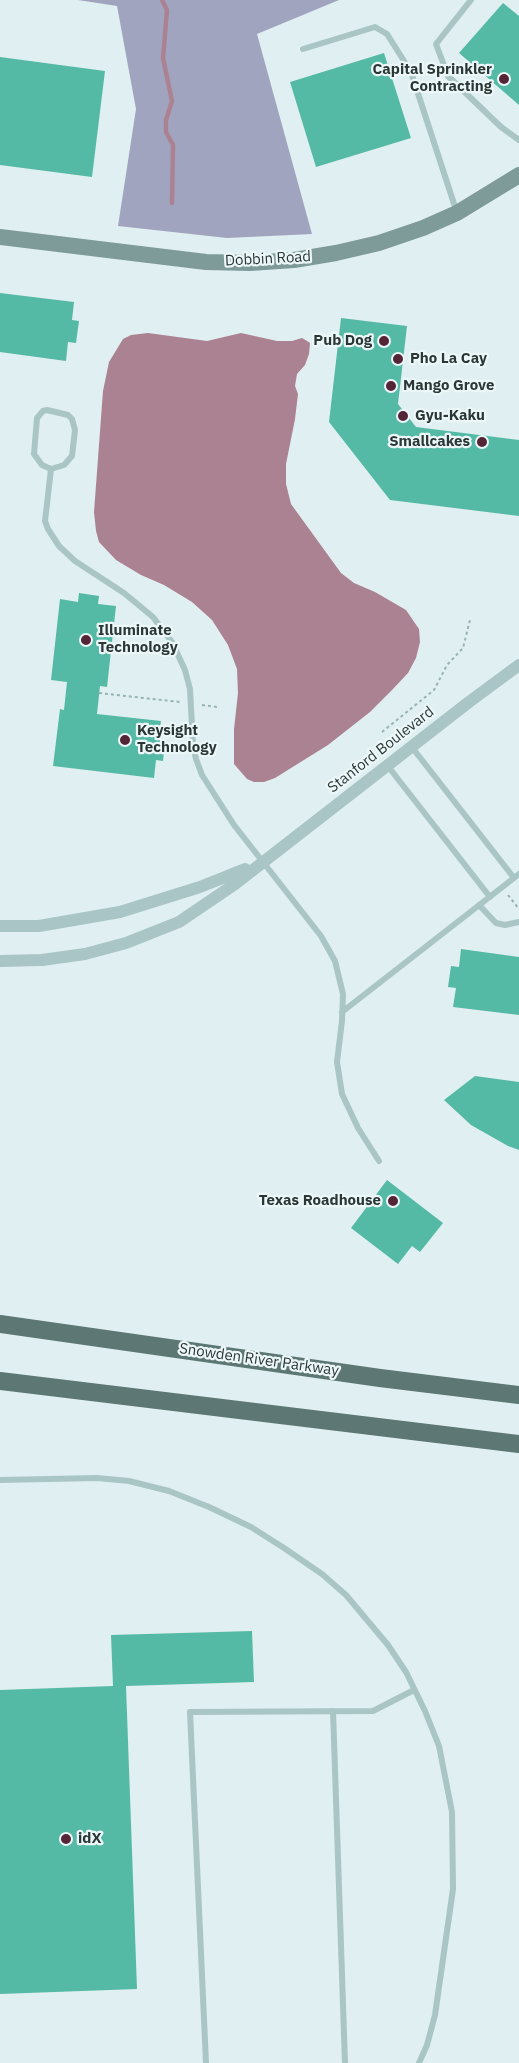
<!DOCTYPE html>
<html>
<head>
<meta charset="utf-8">
<style>
	body { margin:0 }
	canvas { display:block; background:#e0eff1 }
</style>
</head>
<body>
<canvas width="519" height="2063"></canvas>
<script>
const context = document.querySelector('canvas').getContext('2d');
context.lineJoin = 'round';
function fill(path, color) { context.fillStyle = color; context.fill(path, 'evenodd'); }
const shape = rows => new Path2D(rows.map(r => 'M' + r).join(''));
function strokePath(path, color, width, dash) { context.strokeStyle = color; context.lineWidth = width; context.lineCap = dash ? 'butt' : 'round'; context.setLineDash(dash || []); context.stroke(path); }
function label(font, color, halo, rows, align = 'center') {
  context.font = font + ' "IBM Plex Sans",sans-serif'; context.lineWidth = 4.5; context.setLineDash([]); context.textBaseline = 'middle'; context.strokeStyle = halo; context.fillStyle = color; for (const [text, x, y, turn = 0] of rows) {
    context.save(); context.translate(x, y); context.rotate((+turn || 0) * Math.PI / 180); context.textAlign = isNaN(turn) ? turn : align; if (halo) context.strokeText(text, 0, 0); context.fillText(text, 0, 0); context.restore();
  }
}
fill(shape([
	[78,0,339,0,257,34,312,234,227,238,118,226,136,109,117,6]
]), '#a1a4bf');
fill(shape([
	[148,333,207,341,241,333,277,341,292,341,302,338,307,341,310,343,309,354,305,365,297,374,295,386,298,394,295,419,286,464,286,484,291,504,341,573,354,583,375,592,406,610,419,629,420,642,416,658,408,673,392,690,370,712,328,745,275,778,264,782,254,782,247,779,234,764,234,729,238,693,237,669,228,645,212,620,192,602,164,585,141,575,116,560,99,542,96,531,94,512,103,391,109,362,123,339,131,335]
]), '#ab8292');
strokePath(shape([
	[162,0,167,10,163,58,172,101,166,120,166,132,173,145,172,203]
]), '#ab8292', 4.5);
fill(shape([
	[503,3,519,16,519,105,459,53],
	[384,53,411,138,316,167,290,82],
	[0,57,105,71,92,177,0,165],
	[0,293,74,302,72,320,79,321,76,343,68,342,66,361,0,352],
	[341,318,407,326,398,404,416,427,519,440,519,516,390,500,329,422],
	[79,593,99,596,98,604,116,606,107,687,100,686,97,714,161,721,158,740,165,741,163,761,156,760,154,778,53,766,60,709,64,710,67,682,51,680,60,599,78,602],
	[461,949,519,957,519,1015,453,1007,456,988,448,987,451,966,459,967],
	[475,1076,519,1082,519,1150,508,1146,471,1125,444,1100],
	[387,1180,443,1223,420,1252,412,1246,398,1264,351,1228],
	[252,1631,254,1682,126,1686,137,1989,0,1994,0,1690,113,1686,111,1635]
]), '#55baa5');
strokePath(shape([
	[99,693,180,702],
	[202,705,217,707],
	[382,732,434,690,447,665,463,648,470,620],
	[508,895,519,909]
]), '#97b4b3', 2, [3, 3]);
strokePath(shape([
	[471,0,436,44,448,76,501,127,519,140],
	[303,49,375,27,387,34,411,72,457,213],
	[51,469,42,465,34,454,37,418,43,411,47,410,68,415,72,419,75,430,72,456,64,465,51,469,45,521,48,529,59,546,75,561,124,593,153,617,172,642,185,670,190,689,193,745,196,759,202,775,234,825,321,936,335,961,343,994,342,1021,337,1062,342,1094,358,1128,379,1161],
	[411,746,514,878],
	[387,765,490,897],
	[479,905,496,923,505,925,519,922],
	[342,1012,519,874],
	[0,1480,97,1478,129,1481,169,1491,209,1507,251,1527,284,1548,322,1574,346,1595,388,1645,406,1672,425,1711,439,1746,452,1812,453,1889,435,2015,427,2045,419,2063],
	[333,1711,345,2063],
	[206,2063,190,1712,373,1711,414,1690]
]), '#aac5c5', 6);
strokePath(shape([
	[0,926,39,926,120,912,200,887,245,869],
	[0,961,42,960,85,954,126,943,179,922,235,884,469,702,519,665]
]), '#aac5c5', 12);
strokePath(shape([
	[0,237,206,262,250,263,294,260,336,253,379,243,423,228,457,213,519,175]
]), '#7e9b99', 16);
strokePath(shape([
	[0,1324,380,1378,519,1395],
	[0,1381,519,1444]
]), '#5d7774', 18);
for (const [x, y, r, color] of [
	[504,79,6,"#542437"],
	[384,341,6,"#542437"],
	[398,359,6,"#542437"],
	[391,386,6,"#542437"],
	[403,416,6,"#542437"],
	[482,442,6,"#542437"],
	[86,640,6,"#542437"],
	[125,740,6,"#542437"],
	[393,1201,6,"#542437"],
	[66,1839,6,"#542437"]
]) { const dot = new Path2D(); dot.arc(x, y, r, 0, 2 * Math.PI); context.fillStyle = color; context.fill(dot); strokePath(dot, '#ecf7f9', 2); }
label('bold 15px', '#2b3735', '#ecf7f9', [
	["Capital Sprinkler",492,70,"right"],
	["Contracting",492,87,"right"],
	["Pub Dog",372,341,"right"],
	["Pho La Cay",410,359],
	["Mango Grove",403,386],
	["Gyu-Kaku",415,416],
	["Smallcakes",470,442,"right"],
	["Illuminate",98,631],
	["Technology",98,648],
	["Keysight",137,731],
	["Technology",137,748],
	["Texas Roadhouse",381,1201,"right"],
	["idX",78,1839]
], 'left');
label('15px', '#2b3735', '#ecf7f9', [
	["Dobbin Road",268,259,-3],
	["Stanford Boulevard",381,750,-38],
	["Snowden River Parkway",259,1360,8]
]);
</script>
</body>
</html>
